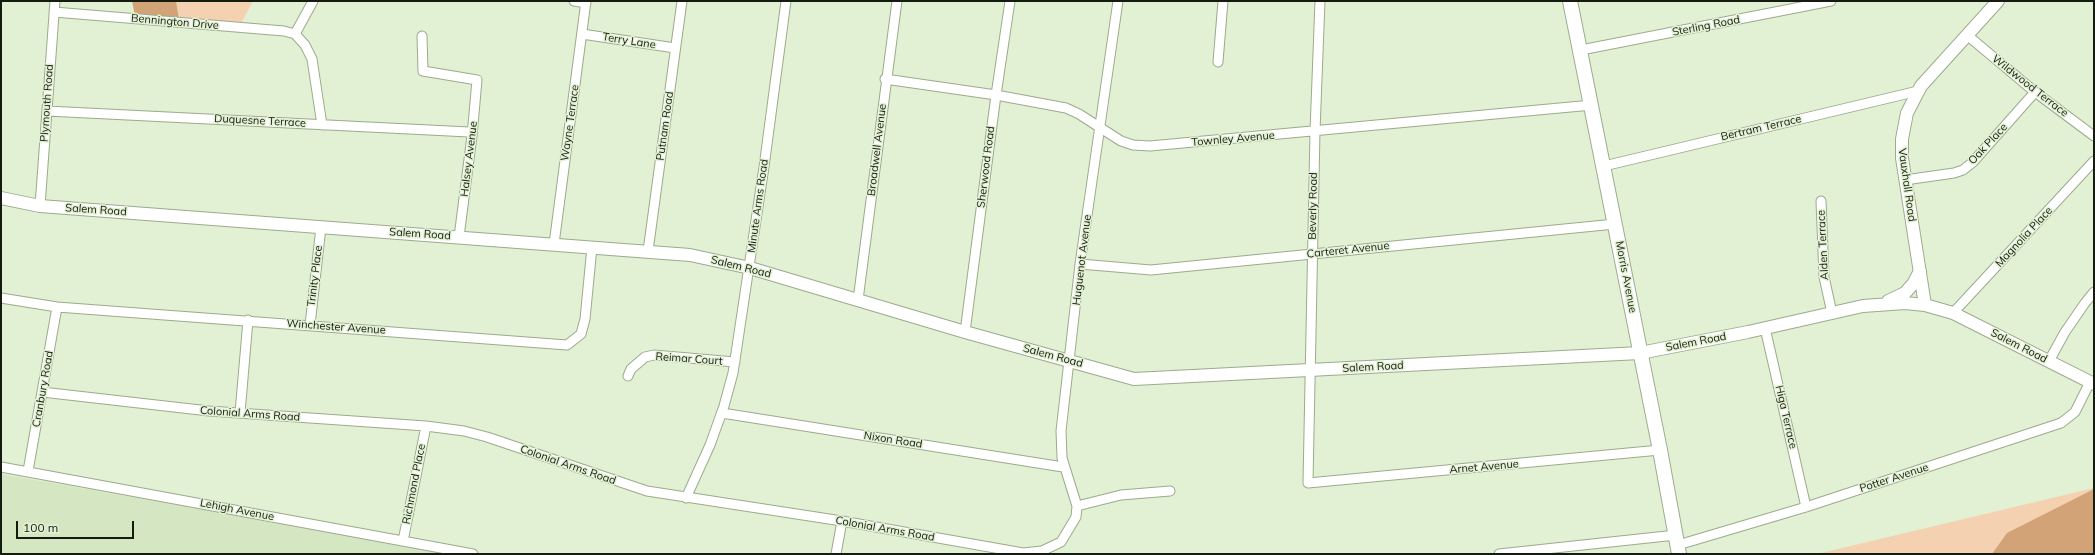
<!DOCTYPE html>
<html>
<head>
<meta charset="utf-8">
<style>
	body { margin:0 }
	#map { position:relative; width:2095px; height:555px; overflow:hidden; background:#e2f1d3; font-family:Mulish,sans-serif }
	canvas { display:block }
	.frame { position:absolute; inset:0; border:2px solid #161b11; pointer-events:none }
	.scale { position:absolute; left:16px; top:521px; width:118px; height:18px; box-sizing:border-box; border:2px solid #161b11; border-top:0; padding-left:5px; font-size:12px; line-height:14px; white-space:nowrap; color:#161b11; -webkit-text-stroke:3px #e2f1d3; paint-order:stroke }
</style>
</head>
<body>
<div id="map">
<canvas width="2095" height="555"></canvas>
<div class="frame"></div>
<div class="scale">100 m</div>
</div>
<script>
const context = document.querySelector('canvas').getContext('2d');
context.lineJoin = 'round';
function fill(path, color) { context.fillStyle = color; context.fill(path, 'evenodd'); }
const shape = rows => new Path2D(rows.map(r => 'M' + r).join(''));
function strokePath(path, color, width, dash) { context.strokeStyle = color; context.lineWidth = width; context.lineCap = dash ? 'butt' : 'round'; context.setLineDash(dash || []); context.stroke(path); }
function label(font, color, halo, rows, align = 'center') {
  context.font = font + ' Mulish,sans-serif'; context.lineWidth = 3; context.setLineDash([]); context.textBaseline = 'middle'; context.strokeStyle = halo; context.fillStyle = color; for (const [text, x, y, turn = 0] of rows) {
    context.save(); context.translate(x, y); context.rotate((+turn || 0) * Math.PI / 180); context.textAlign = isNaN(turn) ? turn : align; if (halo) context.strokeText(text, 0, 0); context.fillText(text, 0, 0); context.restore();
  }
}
fill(shape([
	[1,474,459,554,1,554]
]), '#d5e7c2');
fill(shape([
	[176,1,253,1,239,27,180,25],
	[2094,488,2094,554,1817,554]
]), '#f3d1b1');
fill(shape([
	[132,1,176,1,180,25,136,22],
	[2094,489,2094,554,1992,554,2007,533]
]), '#d2a377');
const street = shape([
	[574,1,586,3],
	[1320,1,1315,131,1308,483,1660,450],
	[54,12,284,31,295,34,305,45,312,59,322,125],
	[295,34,313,1],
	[582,34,675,48],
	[1967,35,2035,92,2094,136],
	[422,36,423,71,477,80,472,136,459,237],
	[1581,50,1831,1],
	[1218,62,1223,1],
	[885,79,996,95,1066,108,1079,114,1121,141,1133,145,1150,146,1592,105],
	[47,111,469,132,472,136],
	[1604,166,1918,91],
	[1905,180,1954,173,1963,170,1973,162,2035,92],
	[1821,201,1824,277,1832,313],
	[40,206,55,1],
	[554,244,586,1],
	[648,251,682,1],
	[1080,264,1151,270,1615,224],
	[1,298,57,307,567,345,581,334,585,319,592,247],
	[858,300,897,1],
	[1953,313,2094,161],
	[310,325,321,227],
	[1765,328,1806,507],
	[965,332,996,95,1010,1],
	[2049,361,2065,332,2085,303,2094,292],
	[628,376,631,369,645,357,654,355,735,362],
	[42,392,209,411,426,426,464,431,487,437,647,491,842,521,1023,553,1042,551,1061,542,1076,517,1077,506,1062,458,1061,431,1080,264,1118,1],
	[240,413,248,320],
	[722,413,1063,467],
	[1,467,473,554],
	[28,471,57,307],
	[686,498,710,445,724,406,733,373,764,167,786,1],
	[1077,506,1121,495,1170,491],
	[403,541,426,426],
	[1678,545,1806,507,2061,423,2075,412,2090,382],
	[836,554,842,521],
	[1499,554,1676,535]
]);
const secondary = shape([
	[1,198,40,206,690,255,750,268,965,332,1134,379,1640,353,1748,332,1863,306,1905,303,1925,305,1953,313,2094,384],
	[1888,301,1905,293,1913,284,1920,271],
	[1925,305,1902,158,1902,139,1907,113,1921,86,1998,1]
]);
const primary = shape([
	[1570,1,1660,450,1679,554]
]);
strokePath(street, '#9caa8e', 11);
strokePath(secondary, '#9caa8e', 14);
strokePath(primary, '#9caa8e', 16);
strokePath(street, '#fff', 9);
strokePath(secondary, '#fff', 12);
strokePath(primary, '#fff', 14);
label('11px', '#161b11', '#e2f1d3', [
	["Bennington Drive",175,22,5],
	["Sterling Road",1706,26,-11],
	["Terry Lane",629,41,9],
	["Wildwood Terrace",2030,86,38],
	["Plymouth Road",47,103,-86],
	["Duquesne Terrace",260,121,3],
	["Wayne Terrace",570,123,-82],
	["Putnam Road",665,126,-82],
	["Bertram Terrace",1761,128,-13],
	["Townley Avenue",1233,139,-5],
	["Oak Place",1988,144,-47],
	["Broadwell Avenue",877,150,-83],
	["Halsey Avenue",469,159,-83],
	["Sherwood Road",986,167,-83],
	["Vauxhall Road",1907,185,82],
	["Minute Arms Road",758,206,-82],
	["Beverly Road",1313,206,-89],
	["Salem Road",96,210,4],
	["Salem Road",420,234,4],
	["Magnolia Place",2024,237,-47],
	["Alden Terrace",1823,245,-93],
	["Carteret Avenue",1348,250,-6],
	["Huguenot Avenue",1082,260,-83],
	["Salem Road",741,267,14],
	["Trinity Place",315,276,-83],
	["Morris Avenue",1626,277,79],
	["Winchester Avenue",336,327,4],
	["Salem Road",1696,342,-11],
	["Salem Road",2019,346,27],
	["Salem Road",1053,356,15],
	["Reimar Court",689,359,4],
	["Salem Road",1373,367,-3],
	["Cranbury Road",43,389,-80],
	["Colonial Arms Road",250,414,4],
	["Higa Terrace",1786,417,77],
	["Nixon Road",893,440,9],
	["Colonial Arms Road",568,465,19],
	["Arnet Avenue",1484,467,-5],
	["Potter Avenue",1894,478,-18],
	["Richmond Place",414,484,-79],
	["Lehigh Avenue",237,510,11],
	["Colonial Arms Road",885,529,10]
]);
</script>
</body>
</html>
